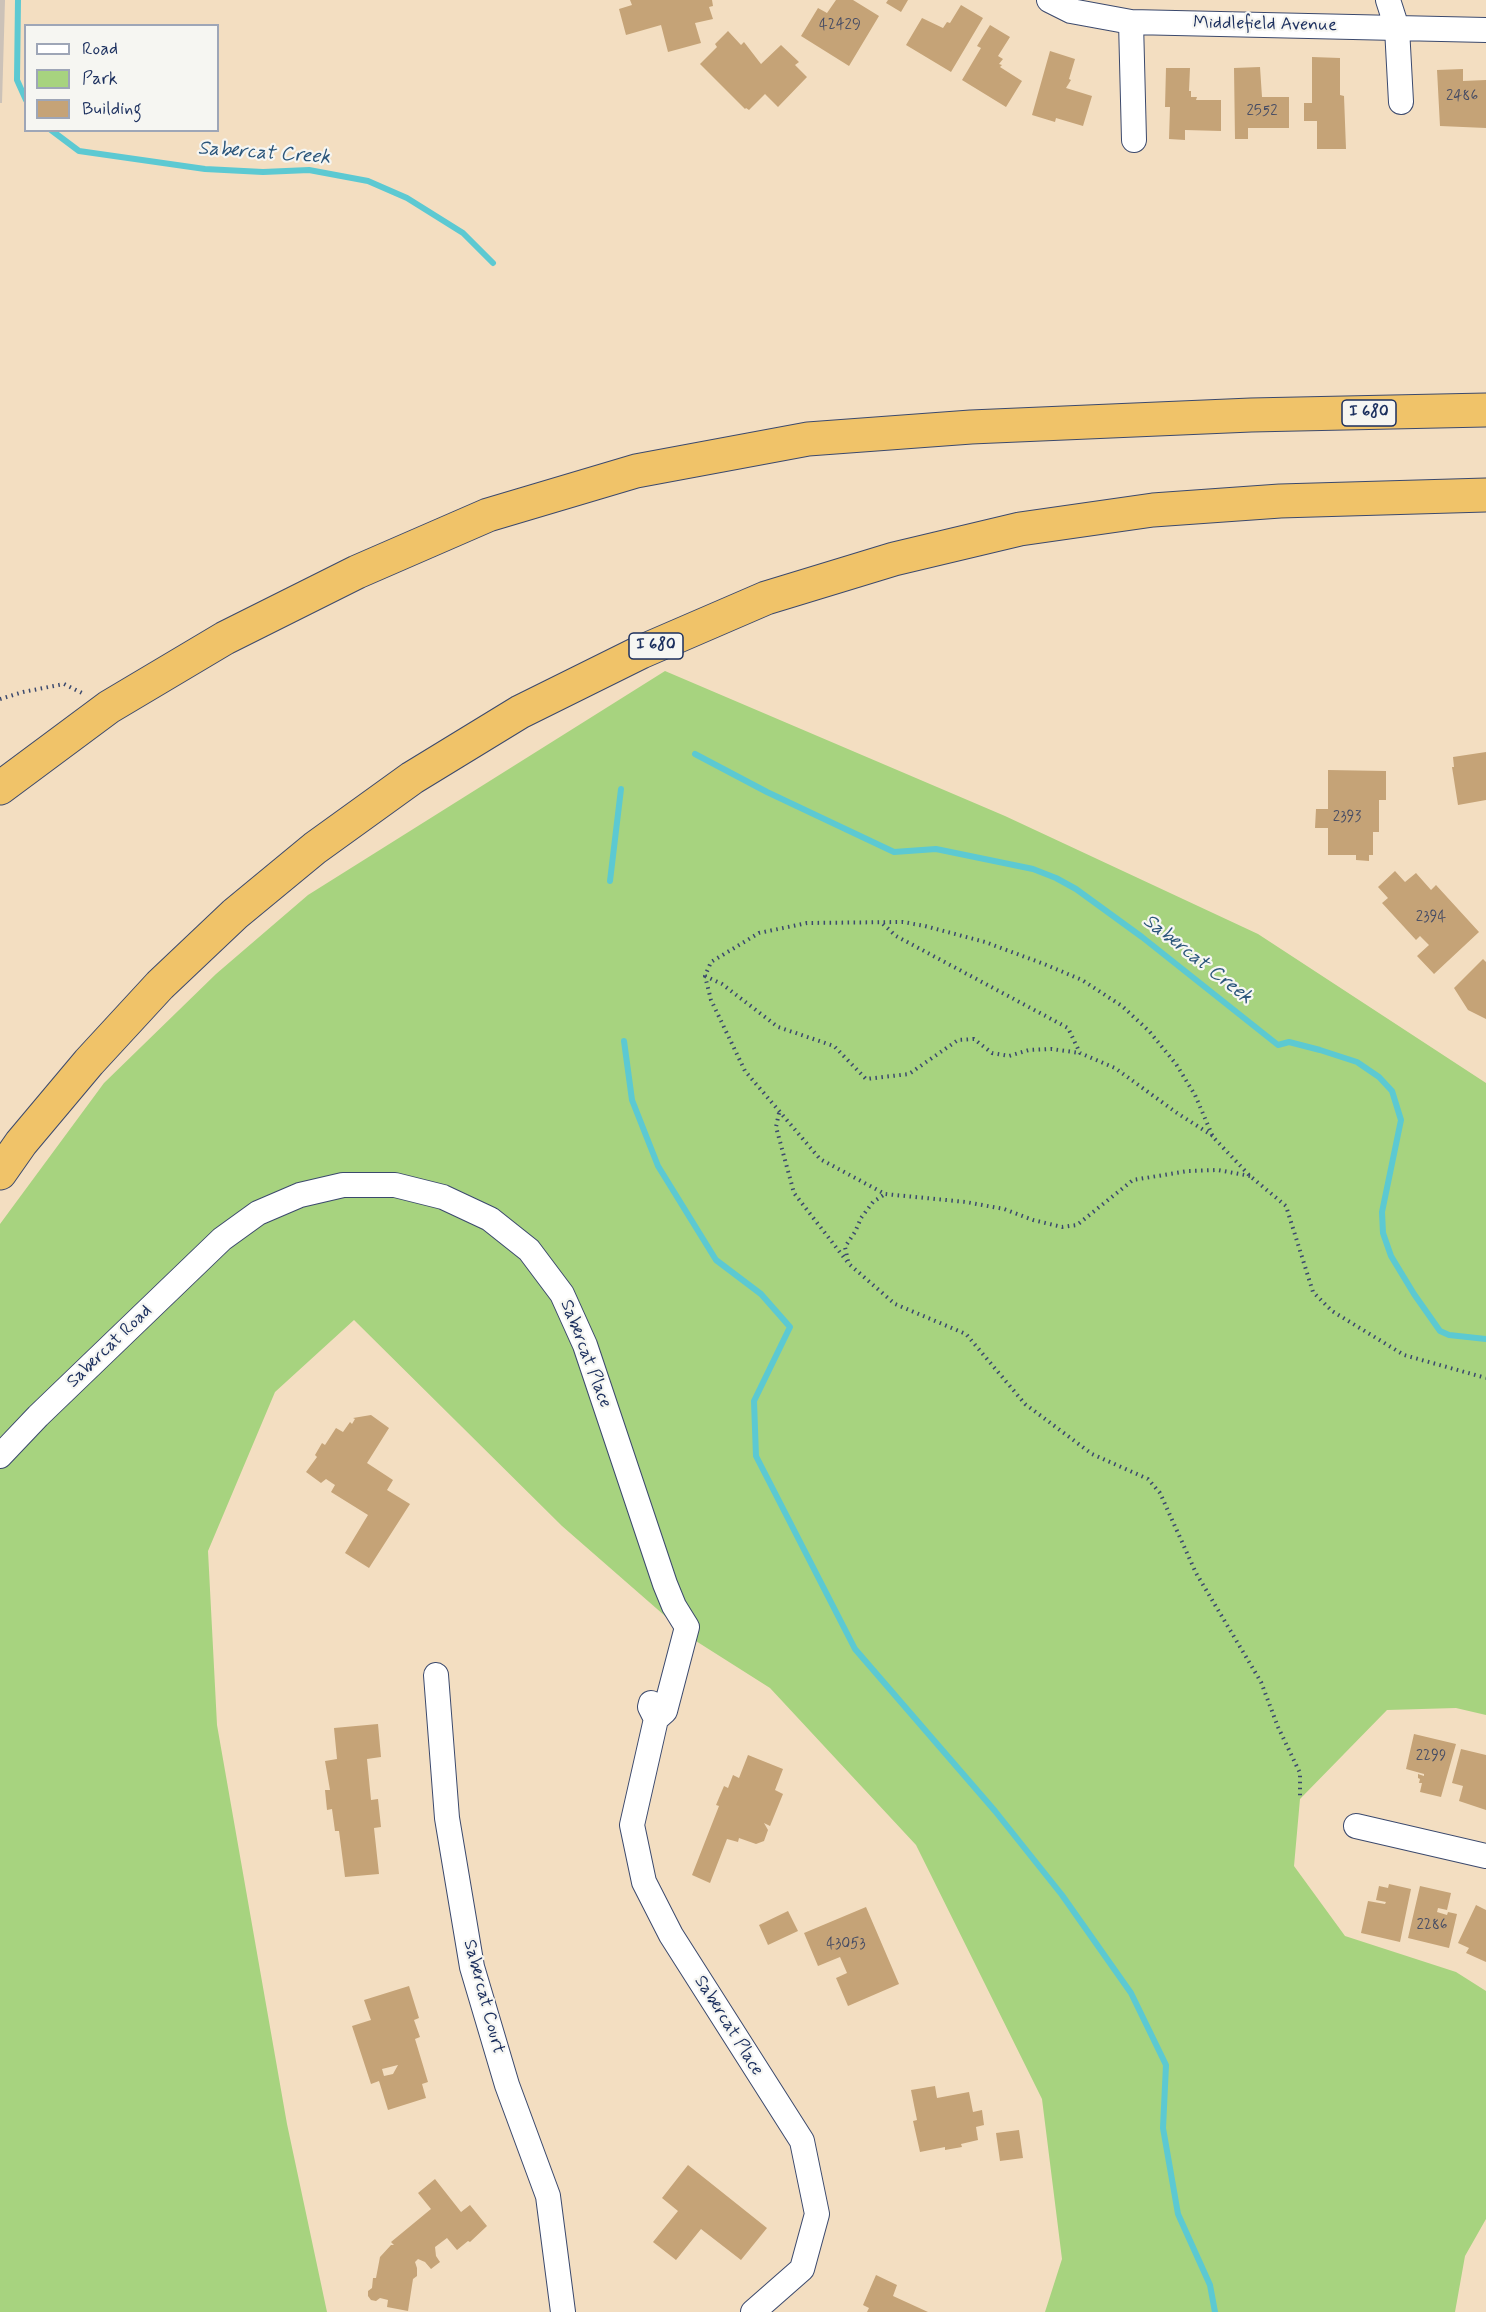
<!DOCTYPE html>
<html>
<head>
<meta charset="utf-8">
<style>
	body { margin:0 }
	#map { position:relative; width:1486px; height:2312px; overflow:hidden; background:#f3dec1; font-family:Mynerve,sans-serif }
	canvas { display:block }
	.legend { position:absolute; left:24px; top:24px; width:195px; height:108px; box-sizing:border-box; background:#f6f6f2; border:2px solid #9ea6b7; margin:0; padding:8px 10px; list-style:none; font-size:18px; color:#1b2f5e }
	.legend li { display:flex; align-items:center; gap:12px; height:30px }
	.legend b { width:30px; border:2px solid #9ea6b7 }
</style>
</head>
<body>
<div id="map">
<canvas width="1486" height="2312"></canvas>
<ul class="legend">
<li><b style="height:8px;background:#fff"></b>Road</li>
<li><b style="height:16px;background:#a7d37f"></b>Park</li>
<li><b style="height:16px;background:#c5a377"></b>Building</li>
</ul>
</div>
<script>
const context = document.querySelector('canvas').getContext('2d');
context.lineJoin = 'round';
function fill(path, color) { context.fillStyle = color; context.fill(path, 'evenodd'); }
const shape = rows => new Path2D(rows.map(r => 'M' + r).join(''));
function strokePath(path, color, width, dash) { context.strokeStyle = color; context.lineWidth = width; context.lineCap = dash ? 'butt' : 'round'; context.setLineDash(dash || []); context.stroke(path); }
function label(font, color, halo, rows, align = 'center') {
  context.font = font + ' Mynerve,sans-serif'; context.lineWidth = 4.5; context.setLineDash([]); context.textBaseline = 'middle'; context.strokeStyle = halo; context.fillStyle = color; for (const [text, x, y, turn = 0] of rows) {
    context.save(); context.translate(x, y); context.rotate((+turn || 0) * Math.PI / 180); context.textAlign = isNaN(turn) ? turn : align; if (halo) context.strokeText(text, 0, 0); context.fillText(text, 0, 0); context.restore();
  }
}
fill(shape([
	[0,0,5,0,2,103,0,103]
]), '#ccc2b8');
fill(shape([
	[665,671,1005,816,1258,934,1486,1083,1486,1715,1456,1708,1387,1710,1300,1799,1294,1866,1345,1936,1456,1972,1486,1991,1486,2219,1465,2256,1455,2312,1045,2312,1062,2259,1042,2099,916,1845,770,1688,688,1636,562,1526,354,1320,275,1392,208,1551,217,1725,287,2124,327,2312,0,2312,0,1224,104,1083,216,974,308,895]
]), '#a7d37f');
strokePath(shape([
	[18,0,17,80,26,100],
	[51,130,79,151,205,169,263,172,309,170,368,181,407,198,463,233,493,263],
	[695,754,767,792,894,852,936,849,1033,869,1056,878,1076,889,1142,937,1278,1045,1289,1042,1320,1050,1357,1062,1379,1077,1392,1091,1401,1120,1382,1212,1383,1233,1391,1256,1414,1294,1440,1331,1449,1335,1486,1339],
	[610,881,621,789],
	[624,1041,632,1100,658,1166,716,1260,761,1294,790,1327,754,1401,756,1456,855,1649,995,1811,1062,1895,1131,1993,1166,2065,1163,2128,1178,2214,1210,2285,1215,2312]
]), '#5cc9d2', 6);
fill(shape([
	[630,0,712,0,713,6,709,7,713,19,695,23,701,43,668,52,661,25,626,35,619,9,632,5],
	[836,0,853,0,879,16,849,66,801,36,818,8,827,13],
	[888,0,908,0,901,12,886,3],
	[961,5,983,18,951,72,906,45,922,18,943,28,947,22,950,23],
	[990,25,1010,37,998,56,1003,59,999,64,1002,65,1000,67,1022,81,1006,107,962,80,981,48,977,46],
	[728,31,741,45,744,42,761,64,781,45,799,62,795,65,807,77,778,107,765,94,749,110,746,108,745,109,700,64,717,47,715,44],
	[1050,51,1075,59,1069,79,1071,80,1066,88,1092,96,1083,126,1056,118,1055,122,1032,115],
	[1312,57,1340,58,1340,95,1344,96,1346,149,1317,149,1317,121,1304,121,1304,103,1312,103],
	[1260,67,1262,97,1289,97,1289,128,1248,128,1248,139,1235,139,1234,68],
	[1166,68,1190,68,1189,91,1191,91,1191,97,1197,97,1196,100,1221,100,1221,131,1185,130,1185,140,1169,139,1170,107,1165,107],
	[1463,69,1463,81,1486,80,1486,128,1440,126,1437,70],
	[1486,752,1486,800,1458,805,1452,767,1454,767,1453,757],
	[1328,770,1386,771,1386,800,1379,800,1379,832,1373,832,1373,855,1369,855,1369,861,1356,860,1356,855,1328,855,1328,828,1315,828,1316,809,1328,809],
	[1395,871,1405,882,1416,873,1431,890,1436,885,1479,932,1434,974,1417,956,1429,945,1420,936,1416,940,1382,903,1388,898,1378,887],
	[1483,959,1486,962,1486,1019,1468,1010,1454,988],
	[371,1415,389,1428,367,1463,393,1480,387,1490,410,1504,369,1568,345,1553,368,1515,331,1492,335,1485,326,1479,321,1483,306,1472,317,1457,315,1455,322,1443,325,1445,336,1428,343,1432,350,1422,352,1424,355,1419,353,1418],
	[378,1724,381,1757,367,1759,371,1800,378,1799,381,1827,374,1828,379,1874,345,1877,339,1831,335,1831,332,1809,327,1810,325,1790,330,1790,325,1761,337,1759,334,1728],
	[1414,1734,1456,1744,1441,1797,1420,1792,1422,1783,1419,1783,1420,1779,1418,1778,1418,1774,1424,1776,1424,1774,1406,1769],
	[1461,1749,1486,1755,1486,1810,1459,1801,1463,1786,1452,1783],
	[748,1755,783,1769,775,1790,783,1794,770,1826,764,1823,768,1830,764,1841,756,1844,739,1838,738,1842,727,1839,710,1883,692,1875,719,1806,716,1805,724,1786,728,1788,733,1775,739,1778],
	[1389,1884,1411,1889,1400,1942,1361,1933,1368,1901,1385,1904,1386,1902,1376,1900,1379,1886,1388,1888],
	[1420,1886,1451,1893,1447,1910,1438,1908,1437,1912,1447,1915,1448,1912,1457,1914,1449,1948,1408,1938],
	[1476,1905,1486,1910,1486,1962,1466,1953,1469,1948,1458,1943],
	[866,1907,899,1984,848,2006,836,1978,847,1973,840,1957,818,1966,804,1933],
	[788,1911,798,1931,768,1945,759,1925],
	[409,1986,419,2018,414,2020,420,2037,415,2039,428,2082,422,2084,426,2098,388,2110,379,2081,371,2084,352,2026,371,2020,364,2000],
	[398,2065,393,2074,384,2076,382,2069],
	[935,2086,937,2098,969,2092,973,2112,982,2110,984,2125,976,2127,978,2140,961,2144,962,2147,945,2150,945,2147,920,2152,913,2121,917,2120,911,2090],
	[1019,2130,1023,2158,1000,2161,996,2133],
	[688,2165,767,2228,741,2260,701,2229,676,2260,653,2242,678,2211,662,2198],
	[435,2179,461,2212,470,2205,487,2226,470,2242,468,2241,457,2250,447,2238,435,2247,436,2256,440,2262,431,2269,425,2262,418,2259,415,2262,417,2268,417,2276,413,2279,408,2311,387,2307,388,2300,380,2298,376,2301,371,2300,368,2296,368,2291,372,2288,373,2278,376,2278,380,2257,391,2245,394,2245,391,2242,431,2209,418,2193],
	[876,2275,897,2285,893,2296,928,2312,867,2312,869,2308,863,2305]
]), '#c5a377');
const minor = shape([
	[1049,0,1071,11,1131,22,1486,30],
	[1388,0,1397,28,1401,102],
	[1131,22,1134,140],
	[0,1456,38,1416,222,1239,258,1213,300,1195,343,1185,395,1185,443,1197,490,1219,529,1250,562,1294,585,1345,665,1584,674,1606,687,1627,665,1711,656,1719],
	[436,1675,447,1818,472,1967,507,2085,548,2196,563,2312],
	[651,1703,650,1707,656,1719,632,1825,644,1882,671,1935,802,2141,817,2214,802,2269,753,2312],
	[1356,1826,1486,1856]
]);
const motorway = shape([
	[0,788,109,707,225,638,357,572,488,515,636,471,808,439,971,427,1251,415,1486,410],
	[0,1173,21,1143,89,1062,160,985,235,914,315,848,412,778,520,712,641,652,766,598,894,559,1020,529,1153,510,1280,501,1486,495]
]);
strokePath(minor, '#3b496d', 26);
strokePath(motorway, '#3b496d', 35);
strokePath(shape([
	[0,699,23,692,64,684,84,694],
	[883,924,896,936,1068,1028,1080,1053,1115,1068,1177,1113,1213,1136],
	[705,976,722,984,778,1027,834,1046,866,1079,909,1074,958,1040,974,1039,992,1053,1009,1056,1029,1050,1052,1049,1080,1053],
	[779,1113,776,1127,794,1193,849,1264,895,1304,966,1334,1025,1404,1092,1454,1148,1479,1160,1493,1196,1573,1261,1682,1278,1727,1300,1773,1300,1799],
	[1250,1176,1218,1170,1188,1171,1133,1180,1077,1225,1062,1227,1033,1220,1004,1209,966,1202,885,1194,820,1159,745,1071,711,1000,705,976,711,962,759,933,807,923,903,922,925,926,985,942,1044,964,1082,980,1122,1006,1149,1031,1176,1064,1195,1095,1213,1137,1250,1176,1286,1206,1313,1292,1332,1311,1404,1355,1486,1378],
	[848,1261,845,1247,855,1232,861,1218,873,1202,885,1194]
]), '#3b496d', 4, [1.5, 4.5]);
strokePath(minor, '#fff', 24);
strokePath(motorway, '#f0c369', 33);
label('15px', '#464c64', null, [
	["42429",840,26],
	["2486",1462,97],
	["2552",1262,112],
	["2393",1347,818],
	["2394",1431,918],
	["2299",1431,1757],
	["2286",1432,1926],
	["43053",846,1945]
]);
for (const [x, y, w] of [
	[1369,413,54],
	[656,646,54]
]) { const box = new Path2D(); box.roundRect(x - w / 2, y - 13, w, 26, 4.5); context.fillStyle = '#f6f6f2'; context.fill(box); strokePath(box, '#1b2f5e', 1.5); }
label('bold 16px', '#1b2f5e', null, [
	["I 680",1369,413],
	["I 680",656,646]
]);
label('18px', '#1b2f5e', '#f6f6f2', [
	["Middlefield Avenue",1265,25,1],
	["Sabercat Road",110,1347,-44],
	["Sabercat Place",585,1354,69],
	["Sabercat Court",483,1997,75],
	["Sabercat Place",728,2026,58]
]);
label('italic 20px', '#2b567b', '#f6f6f2', [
	["Sabercat Creek",264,154,4],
	["Sabercat Creek",1197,960,38]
]);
</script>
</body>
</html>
